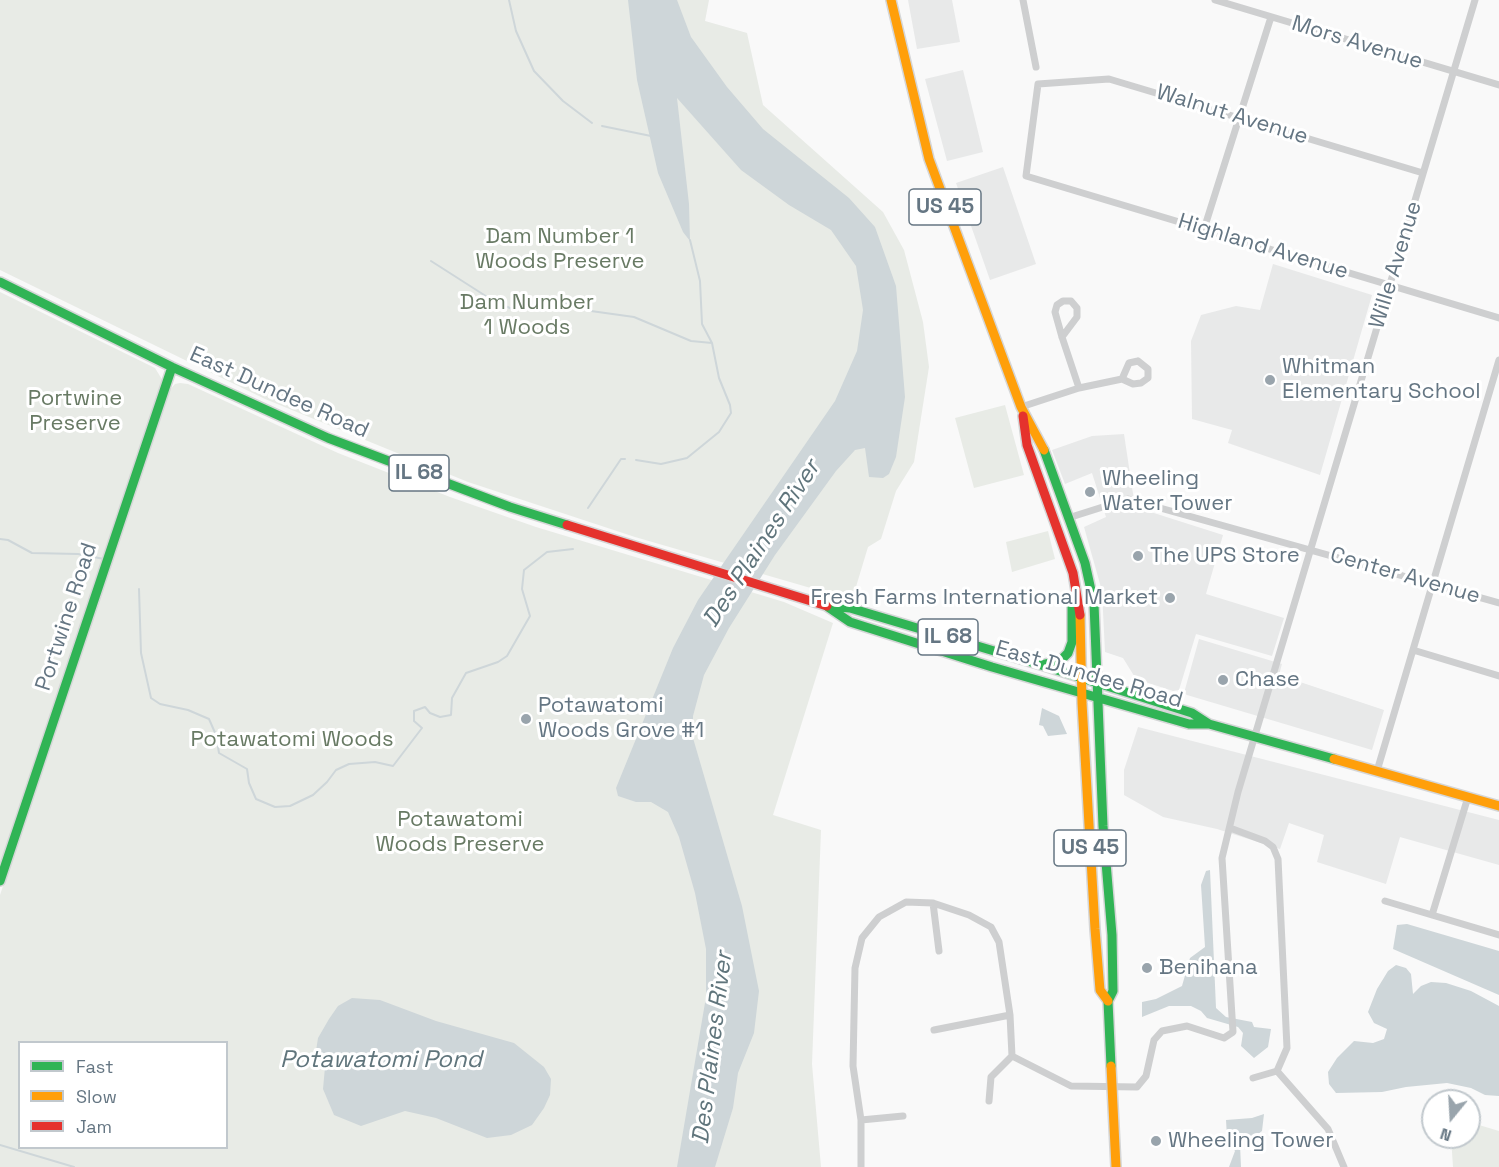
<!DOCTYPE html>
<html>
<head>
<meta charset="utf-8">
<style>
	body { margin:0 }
	#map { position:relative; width:1499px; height:1167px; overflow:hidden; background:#f9f9f9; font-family:"Space Grotesk",sans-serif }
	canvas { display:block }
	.legend { position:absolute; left:18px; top:1041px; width:210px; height:108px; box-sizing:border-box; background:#fff; border:2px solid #c1c8cd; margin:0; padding:8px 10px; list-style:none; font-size:18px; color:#657683 }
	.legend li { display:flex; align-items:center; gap:12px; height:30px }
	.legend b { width:30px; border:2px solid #c1c8cd }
	.north { position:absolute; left:1421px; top:1089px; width:60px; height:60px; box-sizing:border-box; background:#fff; border:2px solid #c1c8cd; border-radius:50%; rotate:198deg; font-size:16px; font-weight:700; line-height:24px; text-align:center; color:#657683 }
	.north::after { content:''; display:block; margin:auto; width:21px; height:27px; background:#99a4ac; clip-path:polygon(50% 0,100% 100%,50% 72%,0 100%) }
</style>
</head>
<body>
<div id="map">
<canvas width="1499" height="1167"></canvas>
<ul class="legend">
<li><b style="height:8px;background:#30b455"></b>Fast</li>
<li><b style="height:8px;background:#ff9f0a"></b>Slow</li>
<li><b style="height:8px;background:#e5322d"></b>Jam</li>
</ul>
<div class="north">N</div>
</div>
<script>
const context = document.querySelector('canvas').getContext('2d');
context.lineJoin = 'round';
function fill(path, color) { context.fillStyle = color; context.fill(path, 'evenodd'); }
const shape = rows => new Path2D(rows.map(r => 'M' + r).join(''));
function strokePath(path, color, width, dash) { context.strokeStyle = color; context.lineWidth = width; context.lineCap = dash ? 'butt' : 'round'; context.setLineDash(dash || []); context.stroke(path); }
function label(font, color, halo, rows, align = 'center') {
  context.font = font + ' "Space Grotesk",sans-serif'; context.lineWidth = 6; context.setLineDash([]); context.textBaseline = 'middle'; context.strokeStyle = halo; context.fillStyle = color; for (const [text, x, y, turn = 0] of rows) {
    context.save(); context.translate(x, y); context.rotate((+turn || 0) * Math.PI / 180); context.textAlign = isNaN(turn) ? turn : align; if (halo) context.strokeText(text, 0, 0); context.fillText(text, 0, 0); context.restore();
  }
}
fill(shape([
	[908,0,952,0,960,42,917,49],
	[963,70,983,152,947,161,925,79],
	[1003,167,1036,264,990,280,956,183],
	[1273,264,1372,295,1320,475,1228,443,1232,430,1192,419,1191,341,1201,315,1236,306,1260,310],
	[1124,434,1135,507,1223,535,1206,594,1284,618,1272,656,1196,634,1179,690,1173,691,1136,679,1123,658,1105,652,1102,591,1084,527,1106,517,1092,473,1065,484,1052,450,1092,436],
	[1199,639,1282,664,1279,675,1384,710,1372,750,1187,695,1184,693],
	[1138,727,1499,820,1499,865,1400,837,1386,884,1317,862,1324,835,1289,823,1280,849,1217,829,1163,817,1124,795,1124,770]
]), '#e8e9e9');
fill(shape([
	[0,0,709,0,705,21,747,33,763,105,883,212,904,250,923,322,929,367,914,462,896,491,881,539,868,547,852,600,635,537,468,482,265,399,0,270],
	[0,292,155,368,163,381,0,869],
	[180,383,188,384,338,453,450,497,536,527,784,602,833,623,773,815,821,830,812,1064,821,1167,0,1167,0,895,168,392,175,384],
	[20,1042,226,1042,226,1148,20,1148],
	[1005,405,1024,475,974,488,955,418],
	[1048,531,1055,559,1012,572,1006,542],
	[1469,1122,1499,1131,1499,1167,1453,1167,1451,1137,1469,1137]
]), '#e8ebe6');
fill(shape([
	[628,0,677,0,691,37,727,87,763,129,849,198,875,227,896,286,905,397,896,457,889,474,883,478,869,477,865,448,855,450,836,471,775,555,729,628,704,675,693,716,693,738,742,906,759,991,754,1033,738,1073,733,1108,715,1167,677,1167,706,997,706,949,695,893,679,837,668,812,651,802,636,802,618,796,616,788,673,648,698,600,835,401,857,351,863,310,856,266,831,230,789,205,741,170,677,98,689,204,690,241,683,232,658,173,637,80],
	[1042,708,1059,716,1067,734,1048,736,1043,726,1039,725],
	[1210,870,1216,1008,1226,1017,1252,1022,1254,1027,1271,1029,1268,1047,1254,1058,1241,1046,1243,1033,1238,1027,1207,1018,1201,1011,1191,1006,1169,1006,1142,1017,1142,1002,1156,999,1182,986,1190,958,1205,947,1201,885,1206,871],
	[1407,924,1499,951,1499,995,1393,949,1397,925],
	[1396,965,1406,968,1411,974,1413,994,1421,986,1431,982,1446,983,1471,991,1499,1006,1499,1096,1485,1095,1471,1088,1447,1083,1406,1087,1382,1092,1336,1093,1329,1084,1328,1072,1337,1058,1354,1041,1373,1043,1384,1039,1387,1029,1374,1023,1368,1012,1377,989,1388,971],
	[352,998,380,1000,436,1021,514,1043,544,1067,551,1079,550,1095,544,1108,532,1125,511,1135,487,1138,436,1118,405,1111,361,1126,334,1115,323,1089,325,1067,316,1051,318,1038,329,1019,338,1006],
	[1264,1114,1262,1131,1253,1138,1245,1139,1240,1144,1241,1167,1229,1167,1235,1151,1227,1137,1226,1120,1252,1118]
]), '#ced6d9');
strokePath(shape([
	[509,0,516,31,534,71,563,101,592,123],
	[602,126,651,136],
	[431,261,492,300,512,309],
	[526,308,542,311,560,301,579,307],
	[591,311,634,317,691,341,712,343],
	[636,460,661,464,687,458,719,432,731,413,730,405,719,378,712,343,702,324,700,281,690,240],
	[588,508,621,459,625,459],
	[0,539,8,540,32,553,78,554,104,559],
	[139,589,141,653,151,698,160,704,188,710,209,719,216,735,219,753,247,769,249,783,256,799,275,807,290,806,313,795,327,782,336,770,349,764,375,762,393,766,422,728,414,721,414,711,425,707,430,713,440,717,451,715,452,698,466,673,498,662,507,656,530,616,522,589,524,570,547,552,573,549],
	[0,1145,74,1167]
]), '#ced6d9', 2);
const fast = shape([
	[0,282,172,367,328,438,510,507,567,525],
	[1044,450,1085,563,1094,604,1103,826,1112,935,1113,991,1108,1001,1111,1066],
	[827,606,850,608,1041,665,1192,713,1209,724],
	[828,607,850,622,992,667,1189,724,1209,724,1334,759],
	[1041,665,1061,660,1068,653,1072,642,1072,601],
	[0,881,172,367]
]);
const slow = shape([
	[891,0,929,159,1021,407,1044,450],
	[1080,615,1082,703,1095,929,1100,990,1108,1001],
	[1334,759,1499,806],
	[1111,1066,1116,1167]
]);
const jam = shape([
	[1023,416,1027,445,1073,573,1080,615],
	[567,525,827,606]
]);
strokePath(fast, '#d5d6d7', 12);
strokePath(slow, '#d5d6d7', 12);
strokePath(jam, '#d5d6d7', 12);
strokePath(shape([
	[1023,0,1036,67],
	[1215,0,1499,85],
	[1423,173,1109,79,1038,84,1026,176,1499,318],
	[1204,229,1271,17],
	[1062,337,1077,317,1077,308,1071,301,1063,301,1057,305,1055,312,1062,337,1079,388],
	[1138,361,1148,369,1148,378,1141,383,1133,384,1122,379,1129,363,1138,361],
	[1021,407,1079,388,1122,379],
	[1068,518,1128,499,1499,603],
	[1413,650,1499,676],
	[1377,771,1499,360],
	[1230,828,1265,841,1273,847,1278,859,1287,1048,1277,1071,1253,1078],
	[1385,901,1499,935],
	[933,903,939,951],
	[1432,915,1468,797],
	[934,1030,1010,1015],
	[1277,1071,1328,1129,1344,1167],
	[989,1101,991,1077,1012,1056],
	[861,1120,903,1116],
	[861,1167,861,1120,853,1066,855,968,862,938,879,917,906,902,933,903,969,915,991,927,999,942,1010,1015,1012,1056,1071,1086,1137,1087,1146,1076,1154,1040,1162,1031,1187,1026,1224,1038,1233,1032,1222,858,1238,792,1475,0]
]), '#cecfd0', 7);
strokePath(fast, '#30b455', 9);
strokePath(slow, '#ff9f0a', 9);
strokePath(jam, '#e5322d', 9);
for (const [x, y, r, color] of [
	[1270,380,6,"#99a4ac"],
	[1090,492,6,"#99a4ac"],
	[1138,556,6,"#99a4ac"],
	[1170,598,6,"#99a4ac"],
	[1223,680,6,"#99a4ac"],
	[526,719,6,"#99a4ac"],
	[1147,968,6,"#99a4ac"],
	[1156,1141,6,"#99a4ac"]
]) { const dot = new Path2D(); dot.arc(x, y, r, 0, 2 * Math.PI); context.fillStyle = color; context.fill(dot); strokePath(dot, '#fff', 2); }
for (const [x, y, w] of [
	[945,207,72],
	[419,473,60],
	[948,637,60],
	[1090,848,72]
]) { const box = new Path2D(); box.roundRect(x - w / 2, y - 18, w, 36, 4.5); context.fillStyle = '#fff'; context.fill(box); strokePath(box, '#657683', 1.5); }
label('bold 21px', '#657683', null, [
	["US 45",945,207],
	["IL 68",419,473],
	["IL 68",948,637],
	["US 45",1090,848]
]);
label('22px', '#657683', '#fff', [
	["Mors Avenue",1357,43,17],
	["Walnut Avenue",1232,115,17],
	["Highland Avenue",1263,247,17],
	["Wille Avenue",1396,265,-73],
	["East Dundee Road",279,393,24],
	["Center Avenue",1405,576,16],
	["Portwine Road",67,617,-72],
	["East Dundee Road",1089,675,16]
]);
label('22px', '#687a64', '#fff', [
	["Dam Number 1",560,237],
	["Woods Preserve",560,262],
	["Dam Number",527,303],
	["1 Woods",527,328],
	["Portwine",75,399],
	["Preserve",75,424],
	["Potawatomi Woods",292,740],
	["Potawatomi",460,820],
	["Woods Preserve",460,845]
]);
label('22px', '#657683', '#fff', [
	["Whitman",1282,367],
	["Elementary School",1282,392],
	["Wheeling",1102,479],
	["Water Tower",1102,504],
	["The UPS Store",1150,556],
	["Fresh Farms International Market",1158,598,"right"],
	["Chase",1235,680],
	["Potawatomi",538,706],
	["Woods Grove #1",538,731],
	["Benihana",1159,968],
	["Wheeling Tower",1168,1141]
], 'left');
label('italic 24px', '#60757c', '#fff', [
	["Des Plaines River",762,544,-57],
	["Des Plaines River",713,1048,-83],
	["Potawatomi Pond",381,1060]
]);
</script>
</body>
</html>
